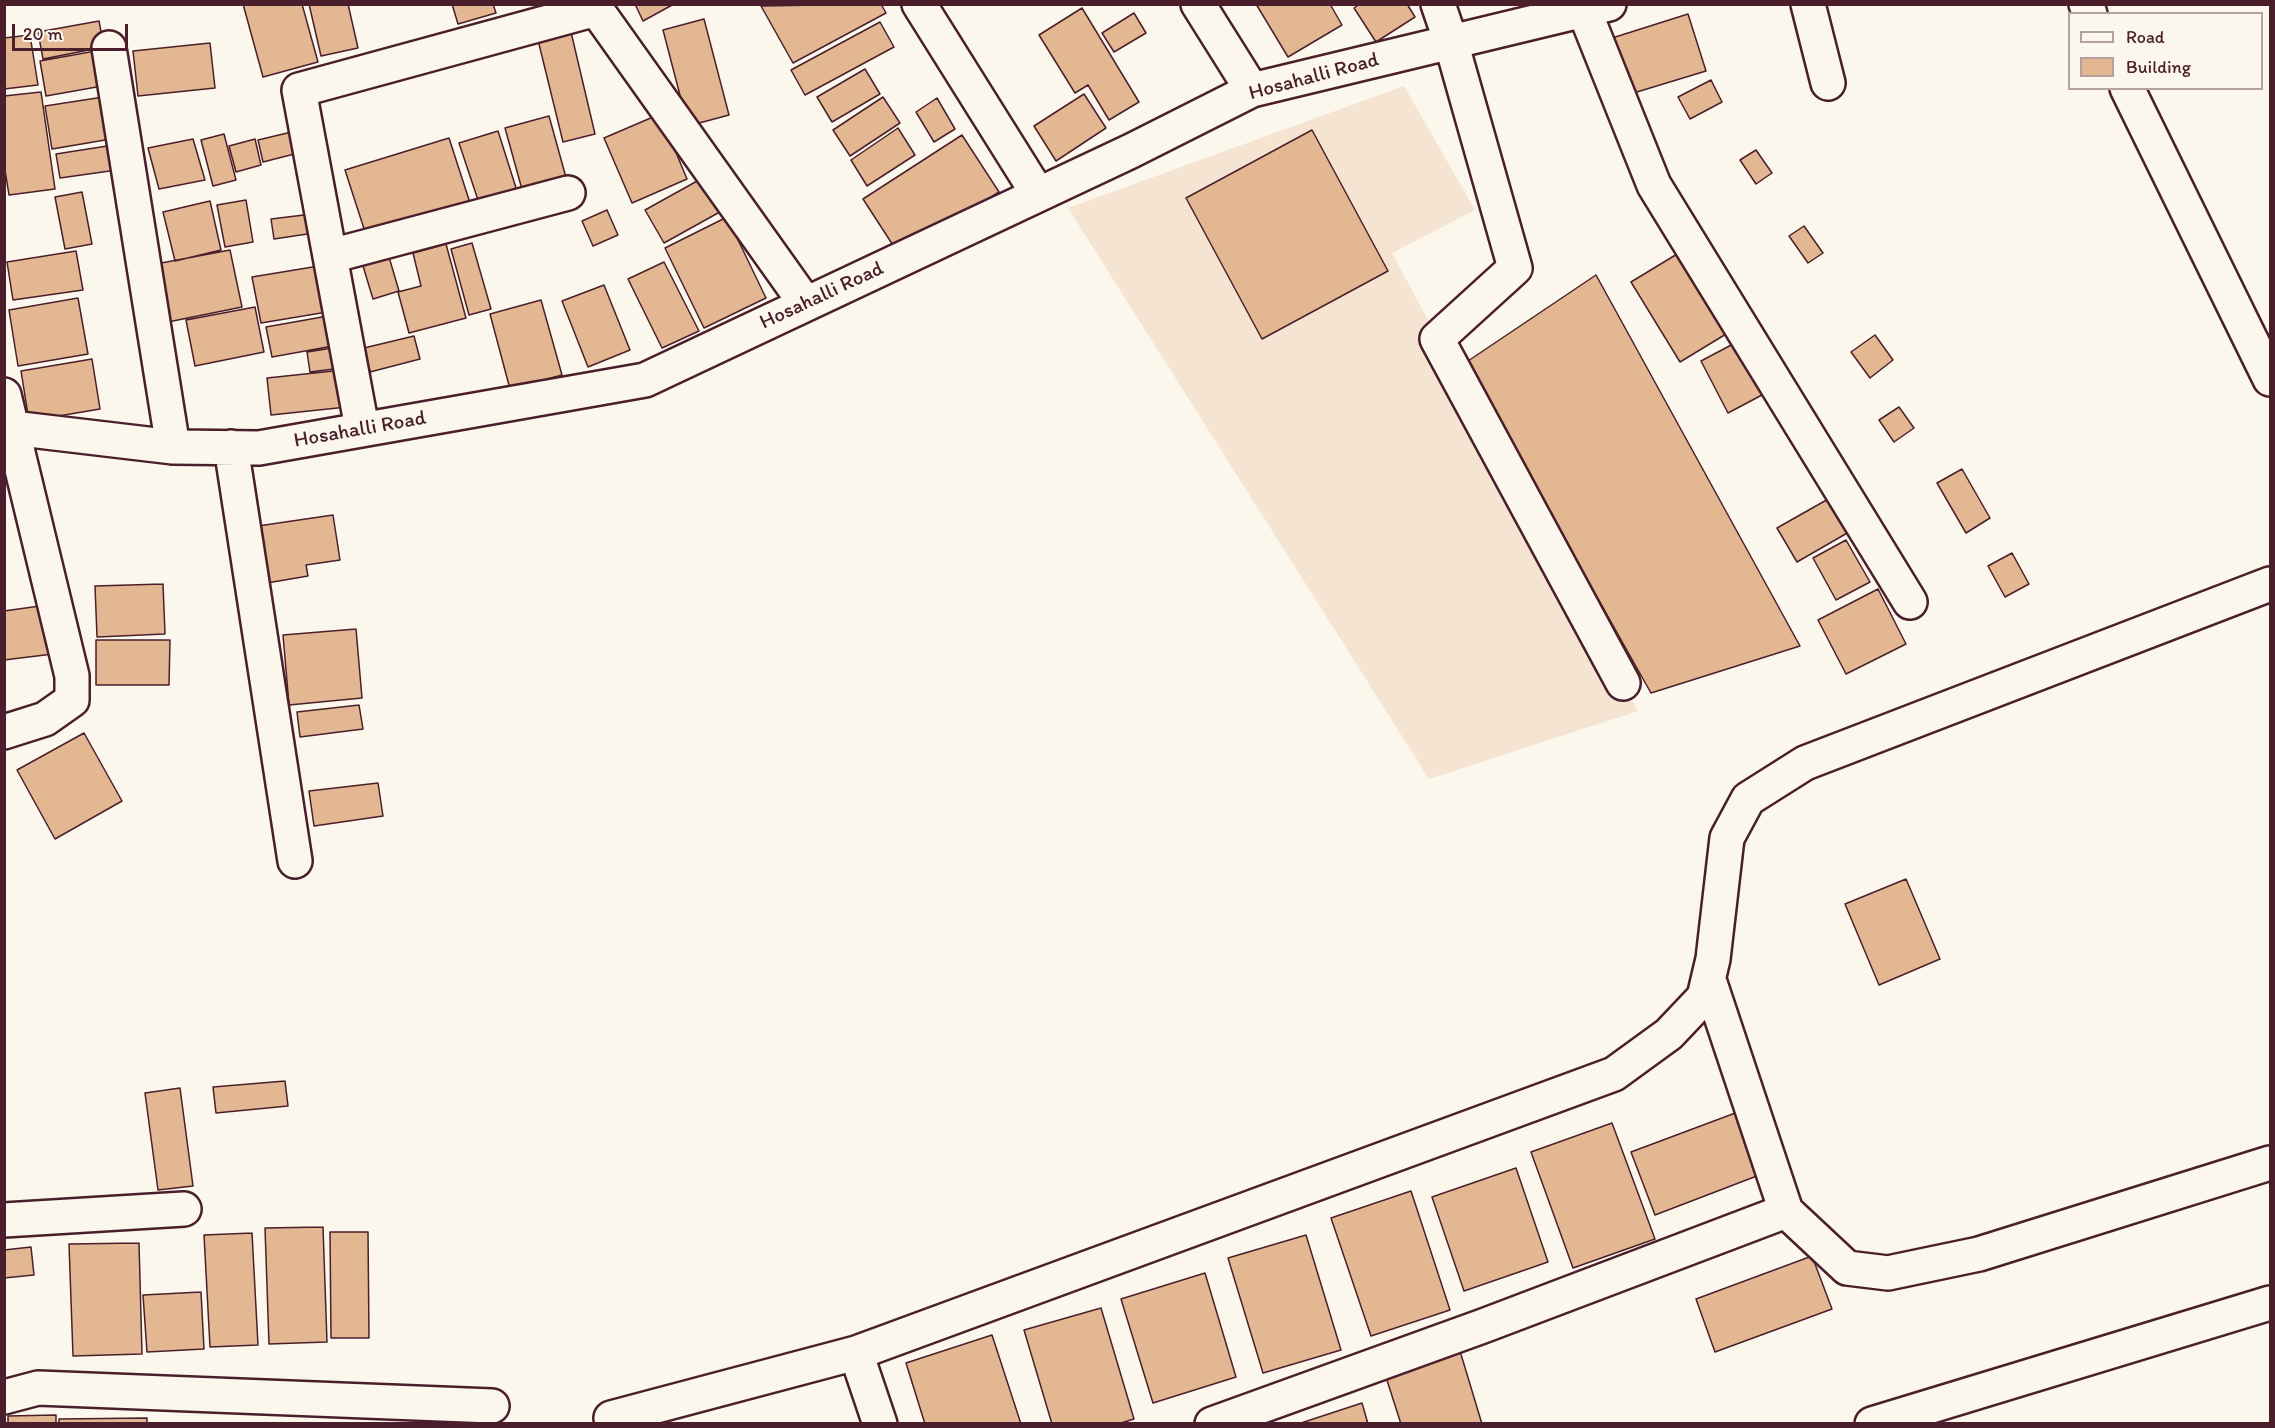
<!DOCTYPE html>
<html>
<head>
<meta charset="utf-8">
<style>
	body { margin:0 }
	#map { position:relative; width:2275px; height:1428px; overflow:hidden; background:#fbf7ec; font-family:Itim,sans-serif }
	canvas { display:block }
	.frame { position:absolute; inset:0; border:6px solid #4a1f2b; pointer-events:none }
	.legend { position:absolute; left:2068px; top:12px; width:195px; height:78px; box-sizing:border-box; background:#fbf7ec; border:2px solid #b4a19f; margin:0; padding:8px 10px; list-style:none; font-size:18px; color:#4a1f2b }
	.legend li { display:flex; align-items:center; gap:12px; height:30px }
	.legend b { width:30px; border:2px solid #b4a19f }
	.scale { position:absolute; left:12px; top:24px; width:116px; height:27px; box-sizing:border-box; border:3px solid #4a1f2b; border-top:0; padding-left:8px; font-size:18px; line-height:21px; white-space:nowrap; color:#4a1f2b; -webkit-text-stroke:4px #fbf7ec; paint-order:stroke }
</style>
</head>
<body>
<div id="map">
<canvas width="2275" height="1428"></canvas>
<div class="frame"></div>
<ul class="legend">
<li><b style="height:8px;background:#fbf7ec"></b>Road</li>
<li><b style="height:16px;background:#e2b792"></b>Building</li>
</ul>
<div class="scale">20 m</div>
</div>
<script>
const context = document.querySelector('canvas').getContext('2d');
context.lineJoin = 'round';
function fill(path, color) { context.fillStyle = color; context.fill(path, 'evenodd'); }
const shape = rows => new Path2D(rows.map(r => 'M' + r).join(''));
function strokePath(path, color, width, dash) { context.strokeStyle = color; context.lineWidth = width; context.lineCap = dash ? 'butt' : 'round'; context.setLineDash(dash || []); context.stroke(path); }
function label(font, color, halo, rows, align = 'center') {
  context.font = font + ' Itim,sans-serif'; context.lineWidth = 6; context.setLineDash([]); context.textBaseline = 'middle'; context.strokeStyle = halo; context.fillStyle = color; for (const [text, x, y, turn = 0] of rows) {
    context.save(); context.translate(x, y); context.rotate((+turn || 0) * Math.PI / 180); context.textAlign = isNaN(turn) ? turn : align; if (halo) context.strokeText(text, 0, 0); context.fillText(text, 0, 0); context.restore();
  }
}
fill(shape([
	[1404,86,1475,210,1392,253,1638,711,1429,779,1068,208]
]), '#f4e4d1');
const building = shape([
	[243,4,302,4,318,62,263,77,243,4],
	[309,4,348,4,358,48,321,56,309,4],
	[452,4,493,4,496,13,458,24,452,4],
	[635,4,674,4,643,21,635,4],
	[881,4,886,13,793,63,761,6,881,4],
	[1256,4,1330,4,1342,25,1288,57,1256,4],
	[1360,4,1407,4,1415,17,1376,42,1354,8,1360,4],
	[1082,8,1139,102,1109,120,1088,85,1075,93,1039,35,1082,8],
	[1134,13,1146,33,1114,52,1102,33,1134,13],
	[1688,14,1706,71,1627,95,1609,39,1688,14],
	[704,19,729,115,688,126,663,30,704,19],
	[99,21,104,47,43,59,38,32,99,21],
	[880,22,894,47,805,95,791,70,880,22],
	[571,32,595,134,563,142,538,40,571,32],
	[30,35,38,85,4,89,4,38,30,35],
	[210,43,215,88,138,96,133,51,210,43],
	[101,50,108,85,46,96,40,61,101,50],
	[865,69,880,94,832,122,817,97,865,69],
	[1711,80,1722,102,1690,119,1678,97,1711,80],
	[41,92,55,189,9,195,4,164,4,96,41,92],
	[1084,94,1106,128,1056,161,1034,126,1084,94],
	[110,96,117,138,52,149,45,106,110,96],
	[883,97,900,123,850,156,833,130,883,97],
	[937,98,955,129,934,142,916,112,937,98],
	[660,114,687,179,632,203,604,138,660,114],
	[549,116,567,181,523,193,505,128,549,116],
	[898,128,915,155,867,186,851,160,898,128],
	[300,130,306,151,263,162,258,140,300,130],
	[1312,130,1388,271,1262,339,1186,198,1312,130],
	[498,131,517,191,479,203,459,143,498,131],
	[224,134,236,180,213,186,201,140,224,134],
	[962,135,999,192,900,256,863,199,962,135],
	[449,138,471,206,367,238,345,170,449,138],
	[193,139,205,180,159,189,148,148,193,139],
	[255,139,261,165,236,172,229,146,255,139],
	[120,144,124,169,60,178,56,154,120,144],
	[1756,150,1772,173,1756,184,1740,160,1756,150],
	[708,175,727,208,664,243,645,210,708,175],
	[82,192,92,244,65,249,55,197,82,192],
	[246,200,253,242,225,247,217,205,246,200],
	[210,201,221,250,175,261,163,212,210,201],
	[607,210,618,235,593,246,582,221,607,210],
	[312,214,314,233,274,239,271,219,312,214],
	[727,217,766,298,704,328,665,248,727,217],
	[1804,226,1823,253,1808,263,1789,236,1804,226],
	[472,243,491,309,469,315,451,249,472,243],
	[446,244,466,318,409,333,398,292,421,286,413,253,446,244],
	[1687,248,1736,328,1680,362,1631,282,1687,248],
	[230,250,242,307,168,322,156,264,230,250],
	[76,251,83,290,13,300,7,262,76,251],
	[389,257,399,291,373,299,363,266,389,257],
	[664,262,699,331,662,348,628,279,664,262],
	[331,264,339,310,261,323,252,277,331,264],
	[1596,275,1800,646,1651,693,1465,363,1596,275],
	[604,285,630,350,588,367,562,301,604,285],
	[78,298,88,354,18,366,9,310,78,298],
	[541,300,562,375,510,389,490,314,541,300],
	[255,307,264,352,195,366,186,320,255,307],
	[339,314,344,344,272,357,266,327,339,314],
	[1875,335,1893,360,1870,378,1851,352,1875,335],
	[414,336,420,359,370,372,364,348,414,336],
	[1735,343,1762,395,1728,413,1701,361,1735,343],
	[339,347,342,368,310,372,307,352,339,347],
	[92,359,100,409,29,421,21,371,92,359],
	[343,370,347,407,271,415,267,378,343,370],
	[1899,407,1914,428,1894,442,1879,420,1899,407],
	[1962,469,1990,518,1966,533,1937,483,1962,469],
	[1830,498,1849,532,1797,562,1777,528,1830,498],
	[333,515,340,560,306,565,308,576,267,583,258,526,333,515],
	[1846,540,1870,582,1836,600,1813,558,1846,540],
	[2012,553,2029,584,2005,597,1988,566,2012,553],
	[163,584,165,634,97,637,95,586,163,584],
	[1878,589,1906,644,1846,674,1818,620,1878,589],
	[47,605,53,654,4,660,4,611,47,605],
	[356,629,362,698,289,705,283,635,356,629],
	[96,640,170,640,169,685,96,685,96,640],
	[359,705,363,729,300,737,297,712,359,705],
	[84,733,122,801,55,839,17,770,84,733],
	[378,783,383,816,314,826,309,791,378,783],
	[1906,879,1940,959,1879,985,1845,904,1906,879],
	[285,1081,288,1106,216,1113,213,1087,285,1081],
	[180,1088,193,1186,158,1190,145,1093,180,1088],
	[1738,1112,1762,1174,1655,1215,1631,1152,1738,1112],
	[1612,1123,1655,1239,1573,1268,1531,1152,1612,1123],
	[1516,1168,1548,1262,1464,1291,1432,1197,1516,1168],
	[1411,1191,1450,1310,1371,1336,1331,1218,1411,1191],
	[323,1227,327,1342,269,1344,265,1228,323,1227],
	[330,1232,368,1232,369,1338,331,1338,330,1232],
	[252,1233,258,1345,210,1347,204,1235,252,1233],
	[1306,1235,1341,1350,1263,1373,1228,1258,1306,1235],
	[139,1243,142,1354,73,1356,69,1244,139,1243],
	[31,1247,34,1275,4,1278,4,1250,31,1247],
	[1812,1256,1832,1309,1715,1352,1696,1299,1812,1256],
	[1205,1273,1236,1377,1153,1403,1121,1299,1205,1273],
	[201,1292,204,1349,147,1352,143,1295,201,1292],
	[1101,1308,1134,1419,1118,1424,1052,1424,1024,1330,1101,1308],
	[992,1335,1021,1424,925,1424,906,1363,992,1335],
	[1460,1351,1482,1424,1401,1424,1385,1374,1460,1351],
	[1362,1403,1368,1424,1298,1424,1362,1403],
	[56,1415,56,1424,8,1424,8,1416,56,1415],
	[147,1418,147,1424,59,1424,59,1419,147,1418]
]);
fill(building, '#e2b792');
strokePath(building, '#4a1f2b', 1.5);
const minor = shape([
	[919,4,1038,194],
	[1198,4,1252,90],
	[1438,4,1451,42,1515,268,1437,339,1623,683],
	[1808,4,1828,83],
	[2086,4,2090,14],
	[1584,10,1654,185,1910,602],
	[109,48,173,447],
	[2127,88,2270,379],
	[331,256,568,193],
	[4,395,72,676,72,700,45,719,4,732],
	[4,427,173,447,259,448,645,380,1131,151,1252,90,1609,4],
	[362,428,299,90,596,9,806,304],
	[231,447,295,861],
	[1786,1211,1847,1268,1888,1273,1979,1254,2270,1163],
	[4,1220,184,1209],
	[4,1397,38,1388,492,1406],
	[611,1418,856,1353],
	[880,1424,856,1353,1614,1074,1669,1034,1704,997,1713,959,1727,838,1748,799,1805,763,2270,584],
	[1212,1424,1483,1326,1786,1211,1709,980],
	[1872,1424,2270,1303]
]);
strokePath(minor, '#4a1f2b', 38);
strokePath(minor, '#fbf7ec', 33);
label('21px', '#4a1f2b', '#fbf7ec', [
	["Hosahalli Road",1314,77,-15],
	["Hosahalli Road",822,296,-25],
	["Hosahalli Road",360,430,-10]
]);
</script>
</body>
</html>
